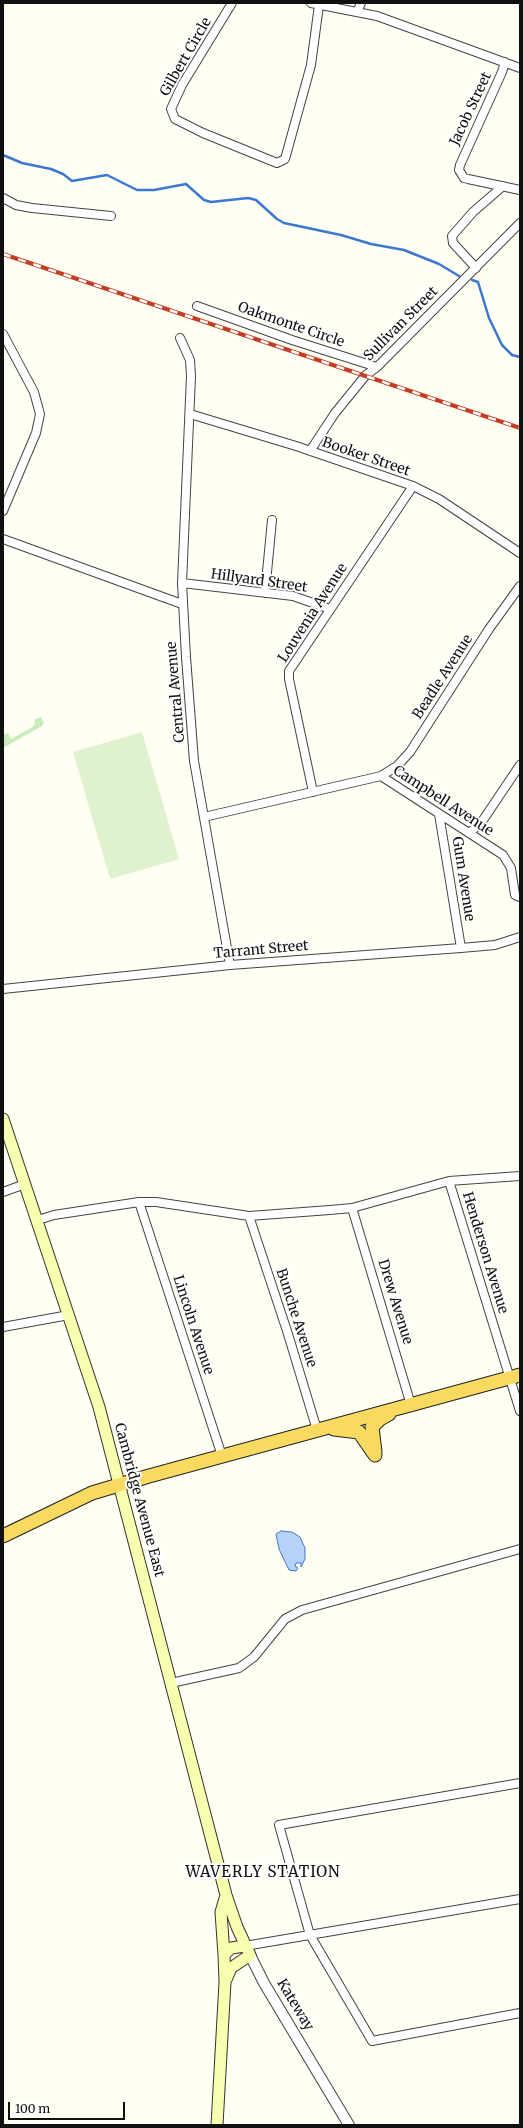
<!DOCTYPE html>
<html>
<head>
<meta charset="utf-8">
<style>
	body { margin:0 }
	#map { position:relative; width:523px; height:2128px; overflow:hidden; background:#fffff3; font-family:Merriweather,serif }
	canvas { display:block }
	.frame { position:absolute; inset:0; border:4px solid #101010; pointer-events:none }
	.scale { position:absolute; left:8px; top:2102px; width:117px; height:18px; box-sizing:border-box; border:2px solid #101010; border-top:0; padding-left:5px; font-size:12px; line-height:14px; white-space:nowrap; color:#101010; -webkit-text-stroke:3px #fff; paint-order:stroke }
</style>
</head>
<body>
<div id="map">
<canvas width="523" height="2128"></canvas>
<div class="frame"></div>
<div class="scale">100 m</div>
</div>
<script>
const context = document.querySelector('canvas').getContext('2d');
context.lineJoin = 'round';
function fill(path, color) { context.fillStyle = color; context.fill(path, 'evenodd'); }
const shape = rows => new Path2D(rows.map(r => 'M' + r).join(''));
function strokePath(path, color, width, dash) { context.strokeStyle = color; context.lineWidth = width; context.lineCap = dash ? 'butt' : 'round'; context.setLineDash(dash || []); context.stroke(path); }
function label(font, color, halo, rows, align = 'center') {
  context.font = font + ' Merriweather,serif'; context.lineWidth = 4; context.setLineDash([]); context.textBaseline = 'middle'; context.strokeStyle = halo; context.fillStyle = color; for (const [text, x, y, turn = 0] of rows) {
    context.save(); context.translate(x, y); context.rotate((+turn || 0) * Math.PI / 180); context.textAlign = isNaN(turn) ? turn : align; if (halo) context.strokeText(text, 0, 0); context.fillText(text, 0, 0); context.restore();
  }
}
fill(shape([
	[41,717,44,723,42,726,3,748,3,735,8,733,11,739,34,726,35,719]
]), '#caebbb');
fill(shape([
	[142,732,179,859,110,879,73,752]
]), '#def2cd');
const water = shape([
	[281,1531,292,1532,300,1537,305,1548,305,1559,301,1567,301,1563,296,1563,295,1566,298,1568,296,1571,289,1570,279,1549,276,1534,281,1531]
]);
fill(water, '#b7d2f8');
strokePath(water, '#3c78d1', 1);
strokePath(shape([
	[3,155,22,163,51,169,63,174,72,181,107,175,137,190,154,190,186,184,204,200,211,202,248,198,256,200,277,219,284,223,341,235,371,244,404,250,439,264,459,276],
	[472,280,478,282,489,318,502,345,512,355,520,357]
]), '#3c78d1', 2.5);
const minor = shape([
	[232,3,182,85,171,109,175,119,203,133,277,163,285,159,311,65,319,5,327,3],
	[311,3,377,16,520,68],
	[357,12,361,3],
	[505,62,502,72,460,165,459,170,464,178,468,179,520,190],
	[3,198,16,205,32,208,111,216],
	[476,268,453,243,452,236,473,212,503,186],
	[197,306,292,340,377,367],
	[3,334,34,392,40,414,36,433,3,511],
	[180,338,190,360,191,376,182,583,186,657,194,761,230,965],
	[190,414,296,446,413,486,439,499,520,553],
	[310,451,335,413,366,375,377,367,520,223],
	[3,539,182,604],
	[182,583,293,596,330,609],
	[265,593,272,520],
	[381,776,397,766,410,752,489,629,520,586],
	[313,792,289,679,289,671,413,486],
	[439,814,461,948],
	[204,817,381,776,503,855,511,868,515,895,520,897],
	[469,833,481,823,520,765],
	[3,989,230,965,461,948,495,945,520,937],
	[449,1181,520,1411],
	[3,1192,25,1184],
	[139,1202,222,1456],
	[352,1208,411,1405],
	[249,1216,288,1334,317,1430],
	[38,1220,54,1215,139,1202,156,1202,249,1216,330,1210,352,1208,449,1181,520,1176],
	[3,1327,69,1315],
	[171,1683,239,1668,254,1657,285,1619,302,1610,520,1549],
	[520,1783,279,1825,310,1935,372,2041,520,2013],
	[245,1946,520,1899]
]);
const tertiary = shape([
	[250,1955,264,1983,349,2125]
]);
const secondary = shape([
	[3,1119,99,1407,226,1895,237,1927,250,1955,231,1968,225,1982],
	[224,1955,221,1912,226,1895],
	[217,2125,225,1982,224,1955,231,1948,245,1946]
]);
const trunk = shape([
	[334,1429,359,1432,375,1455],
	[375,1452,372,1427,380,1419,389,1414],
	[3,1536,92,1493,149,1476,520,1375]
]);
strokePath(minor, '#434343', 10);
strokePath(tertiary, '#434343', 12);
strokePath(secondary, '#323232', 13);
strokePath(trunk, '#212121', 15);
strokePath(minor, '#fff', 8);
strokePath(tertiary, '#fff', 10);
strokePath(secondary, '#f8ffae', 11);
strokePath(trunk, '#f9da60', 13);
const rail = shape([
	[3,254,520,428]
]);
strokePath(rail, '#c53c24', 4);
strokePath(rail, '#fff', 2.5, [8]);
label('14px', '#101010', '#fff', [
	["Gilbert Circle",186,57,-60],
	["Jacob Street",471,109,-65],
	["Sullivan Street",401,324,-45],
	["Oakmonte Circle",291,325,19],
	["Booker Street",366,457,19],
	["Hillyard Street",259,581,8],
	["Louvenia Avenue",313,613,-57],
	["Beadle Avenue",443,677,-57],
	["Central Avenue",176,692,-95],
	["Campbell Avenue",443,801,33],
	["Gum Avenue",463,879,81],
	["Tarrant Street",261,950,-5],
	["Henderson Avenue",485,1253,73],
	["Drew Avenue",395,1302,73],
	["Bunche Avenue",296,1318,72],
	["Lincoln Avenue",193,1325,72],
	["Cambridge Avenue East",139,1500,75],
	["Kateway",295,2005,59]
]);
context.letterSpacing = '1px';
label('15px', '#101010', '#fff', [
	["WAVERLY STATION",263,1873]
]);
context.letterSpacing = '0px';
</script>
</body>
</html>
